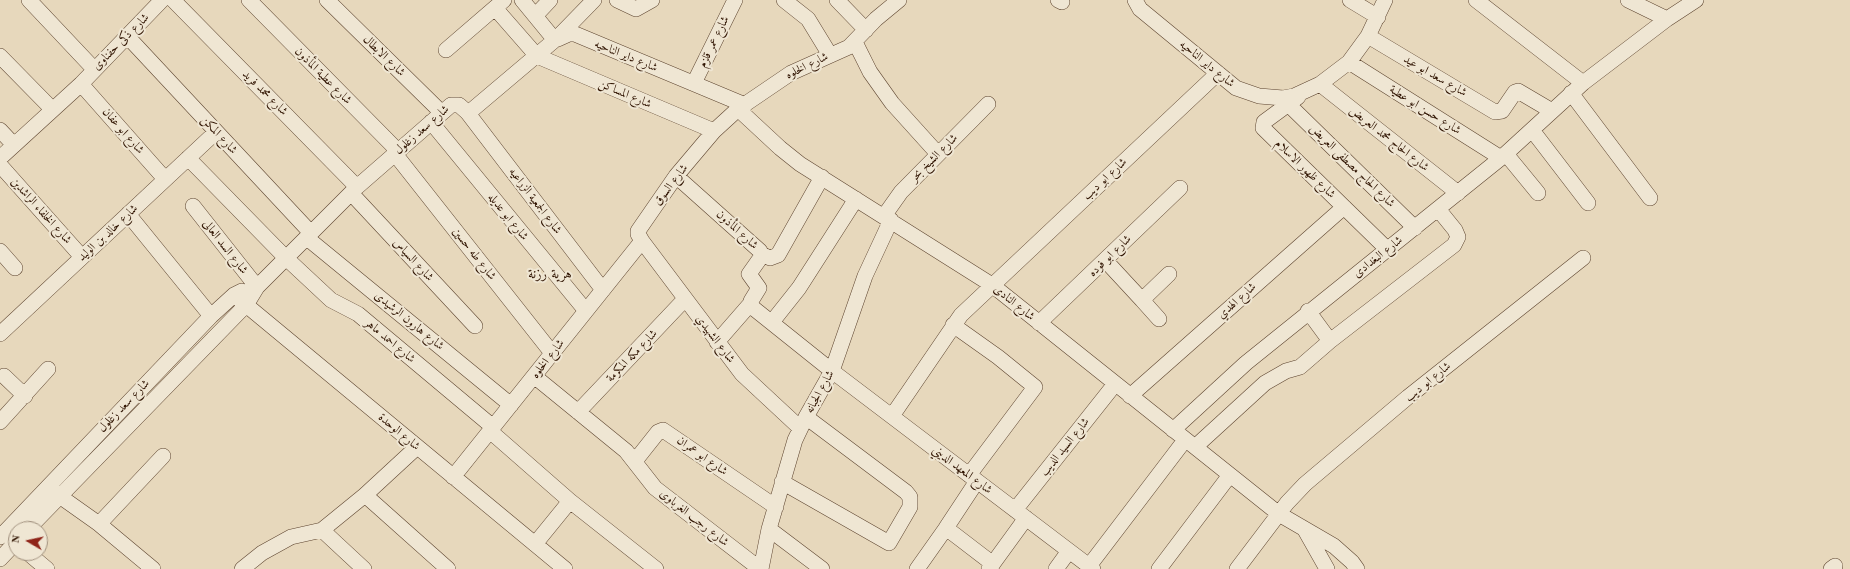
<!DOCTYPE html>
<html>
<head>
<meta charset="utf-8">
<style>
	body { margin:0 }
	#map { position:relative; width:1850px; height:569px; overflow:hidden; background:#e7d8bc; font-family:"Old Standard TT",serif }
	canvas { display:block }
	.north { position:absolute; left:8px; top:521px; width:40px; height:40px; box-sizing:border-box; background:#efe6d3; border:1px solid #a2927f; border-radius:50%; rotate:279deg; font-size:11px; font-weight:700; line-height:16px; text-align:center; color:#2f1300 }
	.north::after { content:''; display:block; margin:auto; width:14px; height:18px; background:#8f2418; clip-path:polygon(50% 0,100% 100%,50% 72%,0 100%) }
</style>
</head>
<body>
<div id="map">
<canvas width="1850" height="569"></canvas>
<div class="north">N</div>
</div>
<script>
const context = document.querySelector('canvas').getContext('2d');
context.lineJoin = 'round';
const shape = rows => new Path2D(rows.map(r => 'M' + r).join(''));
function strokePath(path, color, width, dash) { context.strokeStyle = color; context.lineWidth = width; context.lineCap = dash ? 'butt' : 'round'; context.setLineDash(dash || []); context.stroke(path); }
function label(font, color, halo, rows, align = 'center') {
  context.font = font + ' "Old Standard TT",Amiri,serif'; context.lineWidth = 4; context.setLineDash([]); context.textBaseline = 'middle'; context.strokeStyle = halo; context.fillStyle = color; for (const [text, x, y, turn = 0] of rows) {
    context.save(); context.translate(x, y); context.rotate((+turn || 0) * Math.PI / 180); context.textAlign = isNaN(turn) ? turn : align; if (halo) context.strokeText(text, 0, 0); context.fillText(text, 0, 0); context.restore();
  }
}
const street = shape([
	[29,0,94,69],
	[173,0,357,187],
	[249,0,398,151],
	[327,0,442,113],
	[522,0,554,39,558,39,569,34,575,34,745,105],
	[617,0,636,9,652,0],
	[784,0,808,19,830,55],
	[837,0,866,30],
	[1058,0,1062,2],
	[1135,0,1140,9,1236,88,1259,96,1283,98,1294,96,1320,84,1349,62,1368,36,1385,0],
	[1350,0,1378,17],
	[1476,0,1583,83],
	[1628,0,1667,19],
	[495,8,537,56,714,131],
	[535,16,550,0],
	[127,36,311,233],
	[1368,36,1495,112,1502,111,1515,92,1518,91,1552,111],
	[855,42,870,72,892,103,938,154],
	[446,50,504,0],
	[0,56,52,109],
	[1349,62,1501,158],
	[694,83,735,0],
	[81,84,165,179],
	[1320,84,1458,193],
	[1571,93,1650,198],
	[1298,97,1264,122,1263,128,1388,250],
	[1288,104,1415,228],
	[738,109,780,148,800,164,992,285,1279,514,1334,546,1352,562,1357,569],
	[467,112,603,290],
	[431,122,586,311],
	[0,130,14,145],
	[1532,130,1588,203],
	[395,154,552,353],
	[1506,154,1538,193],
	[0,158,81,84,162,0],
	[188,158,286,258,331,300,358,314,493,427],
	[0,165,82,257],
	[676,176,760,251,761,257,749,274,759,288,751,301,752,307,832,371,1093,569],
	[351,193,475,326],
	[193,206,257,287],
	[128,214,211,316],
	[884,216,901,192,988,104],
	[307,238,511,405],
	[0,251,15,268],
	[761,254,770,258,778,255,822,177],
	[1105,260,1142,300,1169,274],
	[234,295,565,569],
	[1142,300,1159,319],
	[772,322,799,288,856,199],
	[1039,323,1180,188],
	[953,325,998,357,1035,387,969,475],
	[0,334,216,132],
	[1330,341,1454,245,1458,237,1455,230,1438,209],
	[717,342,751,303],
	[4,376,25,396],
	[534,376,626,451,655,488,760,569],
	[1130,396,1344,207],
	[578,412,685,299],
	[892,416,961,315,1218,73],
	[0,422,48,369],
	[800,428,742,374,642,241,638,234,638,231,676,176,714,131,738,109,791,73,849,47,876,19,899,0],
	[1173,430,1246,363,1501,158,1583,83,1667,19,1696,0],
	[490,431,570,501,656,569],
	[1195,447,1265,383,1286,371,1300,367,1330,341,1308,311],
	[635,461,658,432,663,430,776,507],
	[453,477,642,241],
	[977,481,946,528,993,564],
	[782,482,889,543,910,507,910,497,906,492,806,417],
	[51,490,99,524,153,569],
	[365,495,448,569],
	[1015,510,1115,384],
	[99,524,163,456],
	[28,529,246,305,257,287,357,187,451,105,459,105,467,112,472,110,556,39,594,0],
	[769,529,822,569],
	[322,530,364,569],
	[1305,530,1327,569],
	[0,537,211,316,234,295,242,291],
	[535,544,570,501],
	[28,553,47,569],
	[0,559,16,542],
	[1089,566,1185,440],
	[242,569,262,553,291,537,322,530,365,495,417,447],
	[761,569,769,529,795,440,806,417,832,371,865,276,891,220],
	[917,569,946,528],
	[989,569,1026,518],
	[1056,569,1069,551],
	[1159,569,1230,475],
	[1237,569,1287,503,1305,484,1408,397,1583,258],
	[1831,569,1835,566]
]);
strokePath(street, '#5d442f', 16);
strokePath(street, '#efe6d3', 15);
label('12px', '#2f1300', '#efe6d3', [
	["شارع ذكى حفناوى",121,42,-45],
	["شارع عمر قلزم",714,42,-64],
	["شارع الابطال",384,56,44],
	["شارع داير الناحيه",626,56,22],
	["شارع داير الناحيه",1207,64,39],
	["شارع الخلوه",807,66,-26],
	["شارع عطية المأذون",323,76,45],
	["شارع سعد ابو عيد",1435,76,30],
	["شارع محمد فريد",265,93,45],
	["شارع المساكن",625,94,23],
	["شارع حسن ابو عطية",1425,110,32],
	["شارع سعد زغلول",422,130,-41],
	["شارع ابو عفان",123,131,49],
	["شارع المكن",219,135,47],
	["شارع الحاج محمد العريض",1389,139,38],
	["شارع الشيخ بحر",934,158,-45],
	["شارع الحاج مصطفى العريض",1352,166,44],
	["شارع ظهور الاسلام",1305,169,44],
	["شارع ابو ديب",1105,179,-43],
	["شارع السوق",671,185,-53],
	["شارع الجمعية الزراعيه",535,201,53],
	["شارع الخلفاء الراشدين",41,211,48],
	["شارع ابو عديله",508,217,51],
	["شارع المأذون",737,230,42],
	["شارع خالد بن الوليد",108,233,-43],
	["شارع السد العالى",225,247,52],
	["شارع طه حسين",474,254,52],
	["شارع ابو فوده",1110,256,-44],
	["شارع البغدادى",1378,257,-38],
	["شارع السياس",413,260,47],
	["شارع الهدي",1237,301,-42],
	["شارع النادى",1014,303,39],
	["شارع هارون الرشيدى",409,321,39],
	["شارع الشهيدي",715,339,53],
	["شارع احمد ماهر",390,341,40],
	["شارع مكه المكرمة",632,356,-46],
	["شارع الخلوه",548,359,-52],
	["شارع ابو ديب",1428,382,-39],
	["شارع الجبانه",820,392,-61],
	["شارع سعد زغلول",124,406,-46],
	["شارع الوحدة",399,432,40],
	["شارع السيد الديب",1065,447,-51],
	["شارع ابو عمران",702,456,35],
	["شارع المعهد الديني",962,470,37],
	["شارع رجب الغرباوى",694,518,38]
]);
label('14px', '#2f1300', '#efe6d3', [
	["هرية رزنة",550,274]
]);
</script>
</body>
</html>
